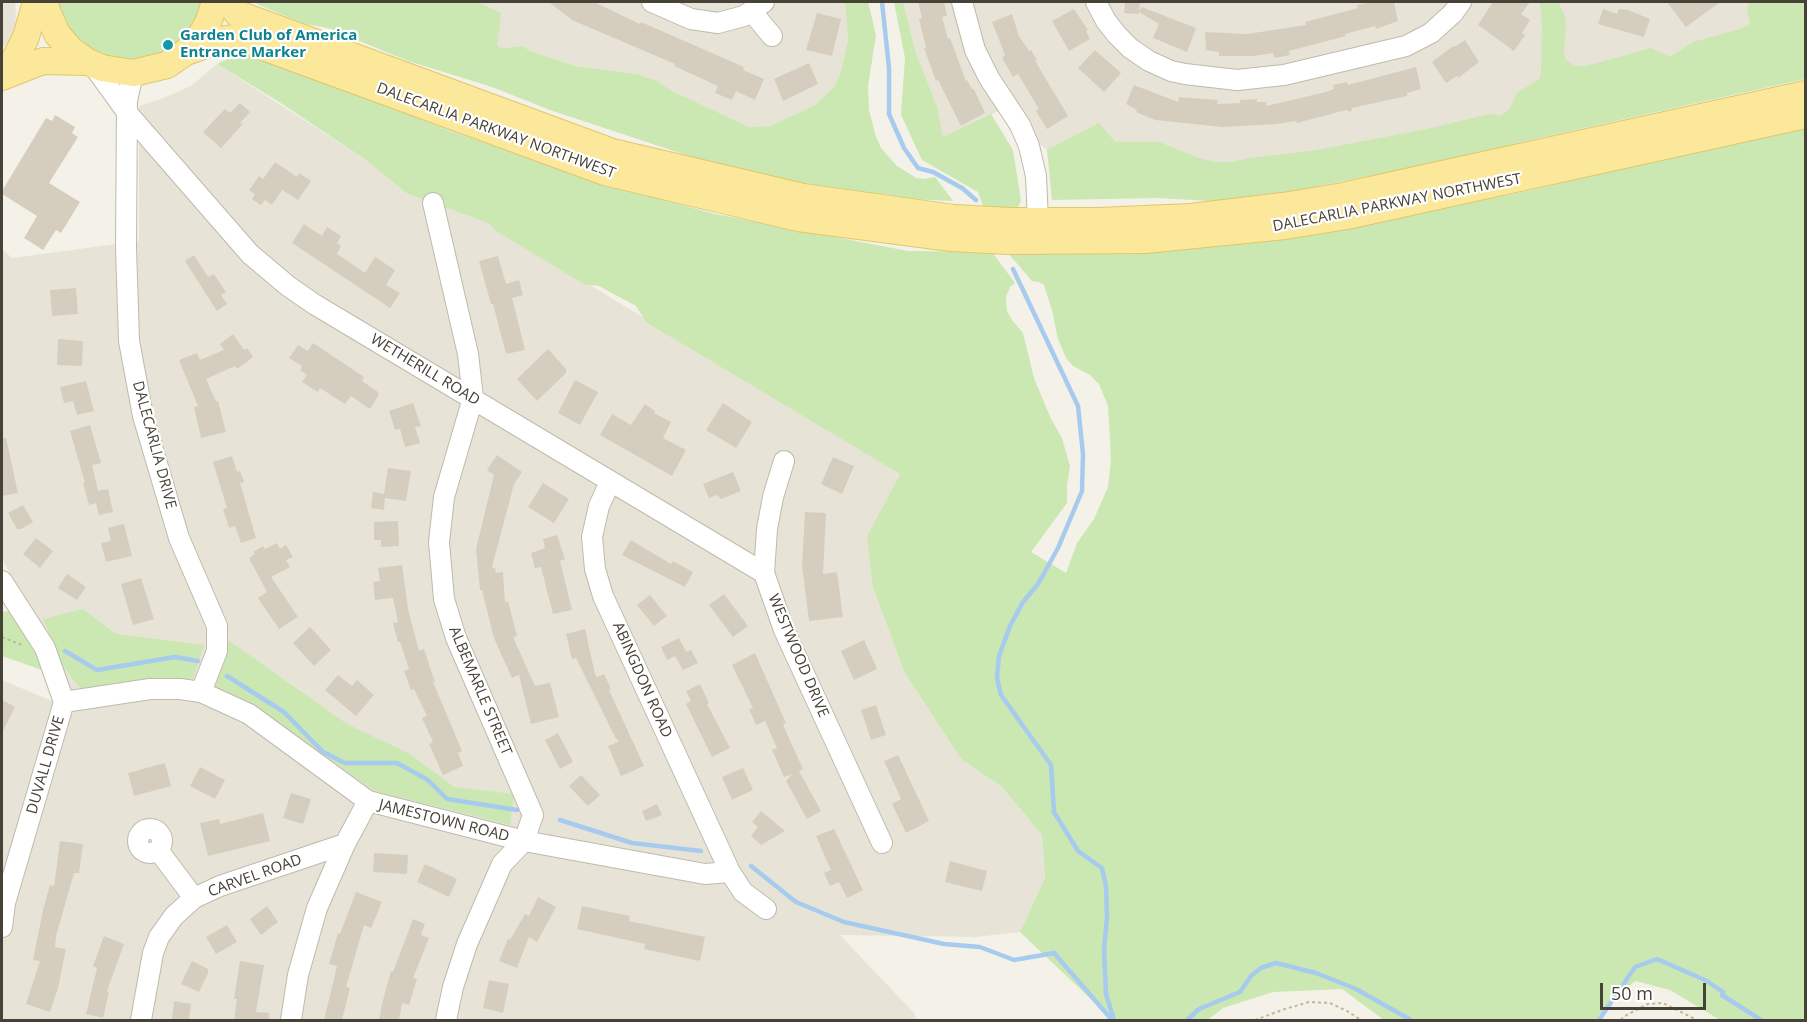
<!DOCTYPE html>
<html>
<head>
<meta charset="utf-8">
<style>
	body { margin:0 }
	#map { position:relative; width:1807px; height:1022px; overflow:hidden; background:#f4f1e8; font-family:"Open Sans",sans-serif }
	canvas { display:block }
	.frame { position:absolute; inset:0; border:3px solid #474237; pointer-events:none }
	.scale { position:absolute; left:1600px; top:983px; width:106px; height:27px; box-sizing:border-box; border:3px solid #474237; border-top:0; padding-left:8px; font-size:18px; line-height:21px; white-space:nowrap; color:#474237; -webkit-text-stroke:4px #fff; paint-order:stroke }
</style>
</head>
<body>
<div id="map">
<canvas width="1807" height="1022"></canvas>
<div class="frame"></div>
<div class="scale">50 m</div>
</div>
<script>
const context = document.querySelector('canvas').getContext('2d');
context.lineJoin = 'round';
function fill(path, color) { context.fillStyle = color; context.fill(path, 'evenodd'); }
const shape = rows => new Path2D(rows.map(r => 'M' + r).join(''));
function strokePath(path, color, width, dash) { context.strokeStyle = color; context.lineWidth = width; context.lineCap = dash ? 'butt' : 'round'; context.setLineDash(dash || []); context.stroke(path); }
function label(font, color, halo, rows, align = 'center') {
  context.font = font + ' "Open Sans",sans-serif'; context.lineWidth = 4.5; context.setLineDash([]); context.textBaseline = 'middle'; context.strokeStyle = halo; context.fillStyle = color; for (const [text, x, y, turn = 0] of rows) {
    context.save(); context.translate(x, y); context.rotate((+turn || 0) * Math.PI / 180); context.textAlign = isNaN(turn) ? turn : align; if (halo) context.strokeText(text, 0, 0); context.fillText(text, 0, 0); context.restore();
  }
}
fill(shape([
	[2,2,15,2,16,14,15,31,8,42,2,47],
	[478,2,845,2,848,39,841,72,834,87,815,105,770,126,748,127,672,91,657,81,637,74,577,66,530,51,523,46,502,48,496,46],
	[903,2,1764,2,1749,42,1424,139,1258,174,1163,170,1047,150,999,111,943,138,937,106,916,53],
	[217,64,366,160,406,193,490,224,900,474,867,536,905,673,961,759,1002,787,1042,835,1045,878,1020,932,976,937,840,935,914,1013,917,1020,2,1020,2,680,78,712,46,638,2,559,2,249,12,258,139,241,139,106,161,99,191,86]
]), '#e7e4d7');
fill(shape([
	[53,2,203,2,196,22,186,35,173,47,159,55,126,61,93,53,67,32],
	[255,2,478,2,501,13,497,46,502,48,523,46,530,51,576,66,637,74,657,81,672,91,749,127,770,126,815,105,834,87,841,72,848,39,845,2,868,2,876,35,868,86,869,110,876,137,881,148,897,166,916,178,924,179,935,177,953,201,909,199,885,194,863,194,795,183,686,155,550,110,492,87,408,61,328,28,305,24,259,5],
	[894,2,903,2,916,53,937,106,943,137,991,114,1013,150,1021,201,1014,214,985,211,978,192,922,160,901,115,905,58],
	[1540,2,1558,2,1565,16,1566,24,1564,55,1566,60,1575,66,1586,66,1651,48,1670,57,1693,42,1740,29,1750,24,1747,10,1749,4,1744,2,1732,2,1805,2,1805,79,1521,142,1463,157,1294,191,1210,201,1158,198,1052,200,1047,150,1099,123,1115,142,1159,142,1199,158,1215,162,1232,162,1249,158,1311,151,1427,129,1489,114,1500,116,1509,110,1517,93,1539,79,1541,74,1542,24],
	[239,57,266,57,448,130,581,177,715,214,908,251,992,252,1015,283,1010,287,1006,297,1007,311,1012,320,1023,333,1034,378,1051,419,1062,438,1070,466,1067,485,1067,503,1031,552,1066,573,1077,543,1094,519,1108,487,1111,459,1108,406,1099,384,1090,375,1073,366,1066,358,1058,339,1052,310,1044,285,1039,282,1032,281,1007,252,1078,254,1180,250,1295,238,1359,226,1532,190,1702,149,1805,128,1805,1020,1720,1020,1670,990,1635,981,1606,1006,1598,1020,1384,1020,1342,989,1273,992,1223,1008,1208,1020,1113,1020,1020,932,1045,878,1042,835,1002,787,961,759,905,673,873,587,867,536,900,474,646,322,636,306,599,286,584,284,496,231,490,224,406,193,366,160,279,102,217,64,229,58],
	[83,609,116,634,204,645,193,679,137,682,82,690,64,668,43,619],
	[9,611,15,615,48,672,2,656,2,612],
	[228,640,347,724,410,754,454,787,514,794,510,825,375,791,248,701,215,689]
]), '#cbe7b2');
strokePath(shape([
	[882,2,889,68,889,114,904,148,918,168,933,172,962,188,976,200],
	[1013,269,1078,406,1083,454,1082,491,1058,548,1038,584,1023,602,1010,626,999,656,997,678,1001,695,1051,765,1054,812,1078,851,1102,868,1106,886,1107,917,1104,950,1106,994,1114,1020],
	[65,651,97,670,175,657,198,661],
	[227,676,284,712,323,752,345,763,397,763,428,780,447,799,517,810],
	[560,820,632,843,701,851],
	[751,866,796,902,844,922,944,944,980,947,1014,960,1054,953,1112,1020],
	[1187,1020,1199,1009,1240,992,1251,976,1261,968,1276,963,1316,973,1356,989,1411,1020],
	[1599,1020,1635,967,1657,959,1707,981,1723,992,1722,995,1761,1020]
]), '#a7cbee', 4.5);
fill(shape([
	[549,2,594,2,640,24,641,22,744,67,743,70,764,79,755,100,736,91,732,100,715,93,718,86,674,66,675,64,572,20],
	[918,2,944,2,947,16,942,17,948,39,950,38,966,81,967,80,972,89,974,89,985,113,961,126,938,80,936,81,924,48,926,47,919,19,922,18],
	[1125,2,1140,2,1139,11,1142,7,1196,28,1187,52,1153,38,1159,24,1139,12,1139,14,1124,13],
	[1365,2,1394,2,1398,21,1376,29,1375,26,1345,34,1346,36,1289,51,1290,55,1274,58,1273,53,1253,56,1219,56,1219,52,1206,50,1205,32,1247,34,1306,25,1305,22,1358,8,1357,5,1366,3],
	[1493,2,1530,2,1521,14,1530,20,1522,33,1525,35,1514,51,1478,25],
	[1667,2,1720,2,1686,27],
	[1074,9,1088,30,1086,31,1090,39,1069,51,1052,21],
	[1603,9,1617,14,1619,9,1628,10,1650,19,1644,37,1598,24],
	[817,13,841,19,832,56,806,50],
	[1012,14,1019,36,1029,51,1031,50,1037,60,1035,61,1068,116,1047,129,1036,111,1039,109,1018,74,1013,77,1002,58,1005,55,992,22],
	[1465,40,1479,62,1458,78,1457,76,1446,83,1432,62,1453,46,1454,47],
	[1095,50,1121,73,1104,92,1078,68],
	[809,63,818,84,783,101,774,79],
	[1416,67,1421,89,1407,93,1407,96,1352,108,1351,112,1346,110,1297,123,1296,121,1277,124,1222,127,1155,120,1136,112,1137,110,1126,104,1134,85,1178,102,1179,97,1218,100,1217,104,1240,103,1240,100,1257,99,1257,102,1266,102,1266,106,1326,92,1334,89,1333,85,1347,82,1348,85],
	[240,103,250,112,240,123,243,124,221,148,203,132,225,109,230,113],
	[55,115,75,127,72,133,78,137,49,183,80,202,61,233,56,230,43,250,24,238,37,216,2,194,2,191,46,118,52,121],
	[275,162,297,177,299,173,311,181,298,200,282,190,272,205,265,200,261,205,252,199,255,194,249,190,259,176,263,179],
	[304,224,322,236,327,227,341,236,337,243,341,246,337,254,365,273,375,257,395,270,386,285,400,293,390,308,292,243],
	[194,255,208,277,214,274,226,292,221,295,227,304,217,311,185,261],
	[498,256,506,284,519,280,523,295,512,298,525,350,506,354,493,304,491,304,479,261],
	[76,288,78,314,52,316,50,290],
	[233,334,244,350,247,348,253,357,237,369,235,366,206,379,216,402,218,401,226,432,201,438,194,407,198,406,179,360,197,353,200,360,224,350,220,344],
	[58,339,83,341,82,366,57,365],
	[313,343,364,377,362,381,378,392,378,396,370,409,351,396,345,404,320,388,318,392,302,382,307,375,300,370,302,366,289,358,298,345,308,351],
	[548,349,566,369,566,373,537,401,517,379],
	[575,380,598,392,580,425,558,413],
	[86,381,94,411,77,415,73,401,64,403,60,387],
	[413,403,421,426,415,427,420,443,405,447,400,429,395,430,389,411],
	[723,403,752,422,736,448,706,430],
	[645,404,655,411,654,413,671,422,663,438,686,450,672,476,600,435,612,414,631,425],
	[90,425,101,463,92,465,98,491,108,489,113,512,99,515,96,503,89,505,83,483,85,483,70,431],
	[2,438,6,438,18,493,2,496],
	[497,455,522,472,514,484,492,567,496,569,495,573,503,572,505,602,508,601,517,636,513,637,535,686,550,683,559,717,531,724,519,675,512,678,494,638,482,590,480,590,476,549,494,475,487,470],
	[232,456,237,472,240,471,244,482,240,483,256,538,241,543,235,526,229,528,223,509,227,508,213,462],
	[833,457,854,466,842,494,821,484],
	[388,468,411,471,406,501,385,498,384,510,371,508,373,492,384,494],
	[733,472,741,491,721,499,717,495,709,498,703,484],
	[543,483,569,499,554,523,528,507],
	[23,505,33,522,21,529,17,529,8,513],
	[805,512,826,513,823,574,837,572,843,617,809,621,802,565],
	[398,521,399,546,381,547,381,540,374,540,374,522],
	[124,524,132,556,106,562,101,543,111,541,108,528],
	[557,535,565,559,560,561,572,610,553,614,541,567,535,568,531,553,545,548,543,539],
	[36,538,53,551,40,568,23,554],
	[631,540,671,564,673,561,693,572,685,587,622,555],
	[277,543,280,549,286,545,293,557,286,560,290,567,271,577,298,617,279,629,258,598,267,592,249,558,255,554,253,552,263,546,265,549],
	[402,565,408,609,419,651,424,649,435,682,433,682,462,751,458,753,463,766,443,775,429,744,433,742,422,718,427,716,414,689,411,690,404,671,409,669,400,642,398,642,393,623,398,622,393,598,375,600,373,582,380,581,378,568],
	[67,574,86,587,77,600,58,588],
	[141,578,154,619,133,625,121,584],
	[724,594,748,626,733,637,709,605],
	[650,595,667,616,654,626,637,605],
	[310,627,331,650,314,666,293,643],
	[585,629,595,674,597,677,604,674,611,689,609,690,644,766,621,776,608,746,618,742,618,739,616,739,576,658,572,659,566,634],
	[679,638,686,652,691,650,698,663,683,670,675,656,667,660,661,647],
	[864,640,877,669,854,680,841,651],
	[755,653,786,723,783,725,803,769,799,771,821,811,807,819,786,781,792,774,784,777,772,750,777,748,765,721,756,725,749,709,753,708,732,665],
	[338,675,352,686,357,680,374,695,356,716,325,690],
	[700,684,709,703,707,704,730,748,712,757,686,704,691,701,686,691],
	[2,700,15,707,2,733],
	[876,705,886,735,871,740,861,710],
	[558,733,573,762,560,769,545,740],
	[898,755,929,821,906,833,892,804,901,799,884,761],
	[165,763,171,786,134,796,128,773],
	[200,767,225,780,215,799,190,786],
	[743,768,753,790,732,800,722,777],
	[581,775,600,795,588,806,569,786],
	[291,793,311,799,303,824,283,818],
	[657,804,662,815,646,821,642,811],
	[761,811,785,831,761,845,751,836,758,827,752,822],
	[263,813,270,841,208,856,200,823,219,819,220,824],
	[834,829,863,890,847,898,839,882,830,886,824,873,831,870,816,836],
	[60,841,83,844,79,873,74,873,56,936,55,947,66,949,58,988,50,1012,26,1004,40,961,33,960,43,910,50,885,54,886],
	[374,853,408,855,407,874,373,872],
	[950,861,987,871,982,891,945,882],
	[425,864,457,879,449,897,417,882],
	[356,892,382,902,371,928,364,925,346,987,350,988,342,1020,324,1020,337,966,329,964,338,933,340,934],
	[538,897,556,907,537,942,529,937,517,968,499,961,508,939,510,940,525,914,529,916],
	[267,906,278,922,261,935,250,919],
	[582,906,630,916,629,921,705,937,700,961,644,949,645,944,577,929],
	[413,919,425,924,421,935,429,938,413,978,417,979,409,1005,402,1003,399,1020,379,1020,382,1004,391,971,393,972],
	[227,925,237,942,216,954,206,937],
	[104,936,124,944,107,991,109,992,103,1018,86,1014,97,968,93,966],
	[192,961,208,969,208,973,199,992,181,984],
	[240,961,264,965,256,1012,269,1013,269,1020,234,1020,237,999,234,999],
	[489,980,509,984,503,1013,483,1008],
	[174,1001,191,1004,189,1020,172,1020]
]), '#d5cebe');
const minor = shape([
	[652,2,691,19,718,23,744,16,764,2],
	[962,2,975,50,989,78,1020,125,1029,146,1036,176,1038,222],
	[1096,2,1106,21,1117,35,1130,48,1149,61,1171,71,1185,74,1237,80,1284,75,1406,46,1431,33,1453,13,1461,2],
	[752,12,772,36],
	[92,64,129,115,250,254,288,286,314,304,764,573],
	[133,73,127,101,126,248,129,341,143,416,179,538,217,626,217,651,201,692],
	[433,203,468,354,473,398,444,497,439,542,444,599,456,638,533,815,524,841,502,864,467,944,453,987,446,1020],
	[784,461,773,497,767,529,764,573,784,630,882,843],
	[610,482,599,506,592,537,595,569,603,596,730,872,743,892,766,909],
	[2,581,45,648,64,702,5,903,2,927],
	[64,702,150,689,180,689,201,692,249,714,368,801,524,841,705,874,730,872],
	'138 841a12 12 0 1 1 24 0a12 12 0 1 1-24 0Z',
	[158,850,194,898],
	[141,1020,153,953,159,937,174,916,194,898,220,886,345,844],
	[291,1020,298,975,317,908,345,844,368,801]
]);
const major = shape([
	[45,2,47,11,57,34,71,50,88,62,102,68,133,73,167,65,186,52,201,35,208,23,215,2],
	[228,2,238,14,612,152,803,197,954,218,1010,221,1098,221,1191,217,1283,206,1343,196,1806,94],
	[186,52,220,40,233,38,250,42,605,172,798,218,951,238,1008,241,1145,240,1285,226,1347,216,1806,115],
	[7,74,26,37,36,2],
	[2,77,43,61,88,62]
]);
strokePath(minor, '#bfbaab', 22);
strokePath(major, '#e0c76a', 28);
strokePath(shape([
	[2,637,22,645],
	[1255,1020,1285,1009,1309,1002,1330,1003,1347,1011,1361,1020],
	[1621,1020,1623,1017,1648,1004,1663,1003,1697,1020]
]), '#c0b79d', 2, [3, 3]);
strokePath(minor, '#fff', 20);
strokePath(major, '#fbe89a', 26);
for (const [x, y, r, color] of [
	[168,45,6,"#0f9aa8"]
]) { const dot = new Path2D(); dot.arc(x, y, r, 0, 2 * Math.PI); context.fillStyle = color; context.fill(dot); strokePath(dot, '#fff', 2); }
label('bold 15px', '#0d838f', '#fff', [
	["Garden Club of America",180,36],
	["Entrance Marker",180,53]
], 'left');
label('15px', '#474237', '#fff', [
	["DALECARLIA PARKWAY NORTHWEST",496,131,20],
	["DALECARLIA PARKWAY NORTHWEST",1397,203,-11],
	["WETHERILL ROAD",425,370,31],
	["DALECARLIA DRIVE",154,445,75],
	["WESTWOOD DRIVE",798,656,67],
	["ABINGDON ROAD",642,680,66],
	["ALBEMARLE STREET",480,691,67],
	["DUVALL DRIVE",46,765,-74],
	["JAMESTOWN ROAD",444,821,14],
	["CARVEL ROAD",255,876,-20]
]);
</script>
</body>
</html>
